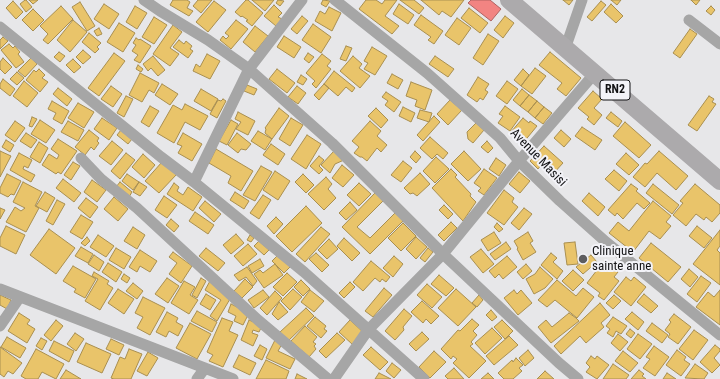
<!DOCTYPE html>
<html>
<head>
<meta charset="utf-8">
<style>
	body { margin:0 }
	canvas { display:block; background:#e7e7e9 }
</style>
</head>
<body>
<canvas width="720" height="379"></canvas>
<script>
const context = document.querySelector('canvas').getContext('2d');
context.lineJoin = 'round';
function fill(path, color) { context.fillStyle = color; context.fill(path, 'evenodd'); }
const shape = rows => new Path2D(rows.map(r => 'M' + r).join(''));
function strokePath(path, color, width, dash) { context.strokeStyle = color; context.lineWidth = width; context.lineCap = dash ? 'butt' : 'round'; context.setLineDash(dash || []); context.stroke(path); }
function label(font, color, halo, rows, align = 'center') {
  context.font = font + ' "Roboto Condensed",sans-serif'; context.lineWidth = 4; context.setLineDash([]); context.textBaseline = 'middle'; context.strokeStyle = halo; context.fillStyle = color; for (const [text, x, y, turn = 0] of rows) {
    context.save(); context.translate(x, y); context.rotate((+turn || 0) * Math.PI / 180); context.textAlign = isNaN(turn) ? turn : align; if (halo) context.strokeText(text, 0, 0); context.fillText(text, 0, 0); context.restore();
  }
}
const homes = shape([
	[25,0,26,0,32,7,26,12,20,4,25,0],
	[29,0,38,0,33,4,29,0],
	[173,0,187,0,190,2,187,8,193,11,189,16,170,5,173,0],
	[198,0,212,0,201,13,193,6,198,0],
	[246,0,248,0,263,13,252,26,246,21,248,20,242,16,241,17,235,12,246,0],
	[252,0,274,0,265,11,252,0],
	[278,0,284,1,280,6,276,3,278,0],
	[323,0,330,1,326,7,321,4,323,0],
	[366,0,376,0,382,4,385,0,397,0,385,16,399,26,392,34,359,9,366,0],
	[400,0,414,0,424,8,419,14,400,0],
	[421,0,464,0,451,17,442,11,439,15,421,0],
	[563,0,573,0,569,5,563,0],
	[611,0,621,0,617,5,611,0],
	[691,0,700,0,696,5,691,0],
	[13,1,23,12,16,19,6,8,13,1],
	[214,1,226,10,208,32,196,22,214,1],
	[601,1,606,5,592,21,587,17,601,1],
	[80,2,95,26,87,31,72,7,80,2],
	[104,4,119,14,109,29,94,19,104,4],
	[399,4,414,15,408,24,393,14,399,4],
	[611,4,623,16,616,23,604,12,611,4],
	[274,5,282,13,278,17,282,19,276,26,264,16,274,5],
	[61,6,73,19,48,44,43,40,48,34,40,26,61,6],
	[135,6,147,13,137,29,126,22,135,6],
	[711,6,715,10,711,15,706,11,711,6],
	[329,7,341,13,332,31,315,21,320,11,325,14,329,7],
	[469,8,488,23,480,33,461,18,469,8],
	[33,9,44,20,33,31,22,20,33,9],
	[421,15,443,31,434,44,428,40,431,37,414,25,421,15],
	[302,16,308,21,297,34,291,29,302,16],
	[505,16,514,23,503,38,494,30,505,16],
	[154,17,167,25,154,44,142,37,154,17],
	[457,18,471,28,459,45,445,35,457,18],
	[73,20,87,32,70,52,57,40,73,20],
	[236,20,248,29,231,49,220,40,223,36,226,39,229,36,225,33,236,20],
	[119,23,135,33,123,52,107,42,119,23],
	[313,24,331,37,321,53,302,40,313,24],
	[173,25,182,32,170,48,179,54,170,66,153,54,173,25],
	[255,26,268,36,255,52,243,42,255,26],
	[99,28,102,34,97,36,94,31,99,28],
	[690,29,697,34,680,58,673,53,690,29],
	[89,33,101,43,97,47,99,49,95,53,82,42,89,33],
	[488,34,499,41,483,65,473,58,488,34],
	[284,36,301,47,294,58,277,47,284,36],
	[3,37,8,41,0,49,0,40,3,37],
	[136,38,139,40,140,39,151,46,140,63,134,60,138,55,132,51,136,45,133,43,136,38],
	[179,40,184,44,186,41,192,46,190,49,193,51,188,58,173,47,179,40],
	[9,44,13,48,15,46,20,52,18,54,24,62,16,68,1,50,9,44],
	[346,46,352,48,346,61,340,59,346,46],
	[372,47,387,56,375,75,364,69,368,63,364,61,372,47],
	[83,50,91,57,83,64,76,57,83,50],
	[59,52,65,56,60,62,54,57,59,52],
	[550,52,581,78,566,96,557,89,562,83,539,65,550,52],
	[114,53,125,61,99,96,88,88,114,53],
	[308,53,314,57,309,63,304,59,308,53],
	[207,54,220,61,210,79,193,71,196,64,200,67,207,54],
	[322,54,331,61,327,66,331,69,316,88,312,84,315,81,306,73,322,54],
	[153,56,165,70,158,76,151,68,148,71,143,64,153,56],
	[353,56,362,64,359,68,370,76,360,88,340,71,353,56],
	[435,56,454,69,448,77,429,64,435,56],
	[3,58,12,67,5,74,0,69,0,62,3,58],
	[31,58,37,64,25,77,18,71,31,58],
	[73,59,81,67,74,73,66,65,73,59],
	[138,65,143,69,141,72,136,69,138,65],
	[535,68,546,76,532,94,521,86,535,68],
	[39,69,45,75,42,78,48,82,40,92,26,80,34,70,36,72,39,69],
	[277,69,295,83,287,93,269,79,277,69],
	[523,69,529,75,521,86,514,80,523,69],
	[334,71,355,88,352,92,346,87,338,96,324,84,334,71],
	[17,72,24,78,17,85,10,79,17,72],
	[140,73,159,83,154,93,149,90,142,102,129,95,140,73],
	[392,74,403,80,398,89,387,83,392,74],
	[301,75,307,79,303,85,297,82,301,75],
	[478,77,489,84,485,90,488,92,483,100,480,98,477,102,467,95,478,77],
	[3,79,15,89,10,96,0,88,0,84,3,79],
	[24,81,38,93,27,107,13,96,24,81],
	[507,81,518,89,507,104,496,96,507,81],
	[411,82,432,90,425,110,415,106,417,100,406,96,411,82],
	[162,84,178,94,170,105,155,95,162,84],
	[324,84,329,88,319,100,314,95,324,84],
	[247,85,257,89,254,95,244,91,247,85],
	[111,86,122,94,113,107,101,99,111,86],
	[297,86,306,93,298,104,288,97,297,86],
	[58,88,72,99,67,106,53,94,58,88],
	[201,89,218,99,211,111,194,101,201,89],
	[522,89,529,95,520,106,513,100,522,89],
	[593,91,602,99,594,108,602,115,594,125,587,119,589,117,578,108,593,91],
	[386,92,401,102,394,112,385,105,388,101,382,97,386,92],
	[529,95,537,101,528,112,520,106,529,95],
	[126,96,133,99,124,117,117,113,126,96],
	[709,96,714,99,712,102,716,104,697,131,688,125,709,96],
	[223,99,226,101,217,118,210,114,218,100,221,101,223,99],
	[450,100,462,110,448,125,437,114,450,100],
	[52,101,69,111,62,124,53,119,56,113,48,109,52,101],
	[537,101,544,107,535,118,528,112,537,101],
	[78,103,94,112,84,128,68,118,78,103],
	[185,104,208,116,200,130,185,122,174,143,157,133,173,105,182,110,185,104],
	[150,106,159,111,149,127,141,122,150,106],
	[505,106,520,117,510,131,498,123,503,116,499,114,505,106],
	[403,107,415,113,411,122,399,116,403,107],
	[544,107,552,113,543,124,535,118,544,107],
	[279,108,289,116,272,139,265,133,266,129,265,128,279,108],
	[376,108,388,120,381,128,368,116,376,108],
	[420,110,432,113,429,122,417,118,420,110],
	[238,112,255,121,248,135,236,129,241,122,235,119,238,112],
	[611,112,622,121,618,127,606,118,611,112],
	[434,116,440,122,423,141,417,135,434,116],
	[32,117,37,119,32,127,29,126,32,117],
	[102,118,117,128,109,140,94,129,102,118],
	[291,118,303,125,290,146,279,139,291,118],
	[523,118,529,123,530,121,537,126,523,143,510,133,523,118],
	[40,120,55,130,46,143,31,134,40,120],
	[231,120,238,124,227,145,219,141,231,120],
	[15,121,25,128,15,142,5,135,15,121],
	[68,121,84,130,78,141,61,132,68,121],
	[370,121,381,131,377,136,387,145,381,152,377,148,367,161,362,157,360,157,354,153,359,147,352,141,370,121],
	[625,122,651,145,639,158,613,136,625,122],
	[476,123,484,130,473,143,468,139,467,132,476,123],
	[582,127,602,140,595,150,575,136,582,127],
	[89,130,99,138,97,141,99,143,94,150,91,147,85,155,75,147,89,130],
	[121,130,132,139,128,144,117,135,121,130],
	[561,130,571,139,564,147,554,138,561,130],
	[258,131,272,139,265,150,251,141,258,131],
	[26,133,37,140,31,148,20,141,26,133],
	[183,133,202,144,192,161,178,153,182,146,177,144,183,133],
	[237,133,251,144,246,150,241,149,238,153,228,145,237,133],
	[307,135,321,144,306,169,291,159,307,135],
	[430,137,448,153,443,159,437,154,432,159,420,148,430,137],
	[58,139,77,151,61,174,58,172,56,174,42,165,49,154,57,159,59,155,51,149,58,139],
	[6,140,14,145,10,152,2,147,6,140],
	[112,141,123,150,111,165,99,156,112,141],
	[487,141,493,148,488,153,481,147,487,141],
	[39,142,48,148,40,163,30,157,39,142],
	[271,144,285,154,278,165,263,155,271,144],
	[544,146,563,163,553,174,542,164,538,169,530,161,544,146],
	[216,149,253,171,241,191,228,183,231,176,209,163,216,149],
	[0,151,11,156,0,177,0,151],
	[334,151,344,160,335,164,330,173,321,165,334,151],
	[415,151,421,157,416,163,410,157,415,151],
	[464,151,481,169,468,181,451,164,464,151],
	[659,151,688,176,676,190,657,173,645,187,633,177,645,163,647,164,659,151],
	[19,153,32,160,28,168,24,166,23,169,35,175,31,182,10,170,19,153],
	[126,153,135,160,120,179,111,171,126,153],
	[626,153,639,165,629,175,616,164,626,153],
	[143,154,155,165,144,178,132,167,143,154],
	[319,156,324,160,319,166,323,170,319,174,310,166,319,156],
	[436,157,449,169,435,183,423,171,436,157],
	[496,158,506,165,499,176,489,169,496,158],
	[403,161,412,168,401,182,391,175,403,161],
	[73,162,80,166,71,180,64,175,73,162],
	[162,162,177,174,159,193,145,181,162,162],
	[342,165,354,175,343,187,332,178,342,165],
	[261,166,272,172,255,201,243,195,261,166],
	[451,169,457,175,455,177,471,194,470,196,476,202,463,221,432,188,451,169],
	[484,169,497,178,484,195,478,191,481,188,474,183,484,169],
	[614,170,627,181,619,191,605,179,614,170],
	[275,171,290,181,278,200,263,190,275,171],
	[519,172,530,181,520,193,509,184,519,172],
	[420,173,430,184,417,196,413,193,410,194,404,188,420,173],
	[7,174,21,181,14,195,11,194,8,197,0,193,0,188,7,174],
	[127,174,139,182,133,190,122,181,127,174],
	[303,174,314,185,306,193,295,182,303,174],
	[326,177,332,184,328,189,336,198,324,210,308,194,326,177],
	[63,179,81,193,74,202,56,188,63,179],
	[92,180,106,190,97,202,84,192,92,180],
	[23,182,42,192,35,206,39,208,26,232,6,222,15,207,21,211,25,208,13,202,23,182],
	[120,182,132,192,129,197,116,187,120,182],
	[139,182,147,187,140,196,133,192,139,182],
	[174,183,179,187,177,191,183,195,188,187,202,197,193,211,167,194,174,183],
	[359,183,371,194,359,206,347,195,359,183],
	[631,184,638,189,636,191,650,203,644,209,637,203,623,219,617,213,615,216,608,210,631,184],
	[653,184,679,205,672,214,646,193,653,184],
	[695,184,720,205,720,213,712,222,706,217,704,220,696,214,686,226,673,215,683,203,680,201,695,184],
	[504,190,514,198,512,202,518,207,504,225,487,213,504,190],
	[45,192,55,198,47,212,36,206,45,192],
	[235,192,249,201,244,209,230,200,235,192],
	[375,193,383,201,357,227,370,238,395,213,403,221,370,254,342,227,375,193],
	[589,193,605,207,598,216,582,201,589,193],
	[263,195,271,200,259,219,250,213,263,195],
	[164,196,177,205,167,218,155,210,164,196],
	[114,197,128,209,118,221,104,209,114,197],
	[86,198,98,207,90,218,78,208,86,198],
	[57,200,65,204,53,225,46,221,57,200],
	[205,201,221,214,214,222,199,208,205,201],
	[653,201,671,216,666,222,671,226,660,239,649,231,633,252,609,233,618,222,629,231,653,201],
	[350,202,357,210,346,220,339,213,350,202],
	[444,205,453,214,448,219,439,210,444,205],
	[306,206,322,223,292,252,276,236,306,206],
	[0,208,5,210,0,219,0,208],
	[524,208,532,214,519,230,511,223,524,208],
	[195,212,214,225,208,234,189,221,195,212],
	[81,215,93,222,82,239,70,232,81,215],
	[276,217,283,224,274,234,267,226,276,217],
	[171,219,179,226,174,232,166,225,171,219],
	[451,222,457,228,444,241,438,235,451,222],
	[403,223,416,236,401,251,388,238,403,223],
	[497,223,503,229,499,232,494,227,497,223],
	[6,226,25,235,16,254,0,246,0,238,6,226],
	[697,226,712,238,704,248,689,236,697,226],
	[133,227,145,235,137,249,124,241,133,227],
	[321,227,330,234,305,262,296,254,321,227],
	[49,229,75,248,56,274,30,255,49,229],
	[720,230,720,246,717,250,720,253,720,285,693,264,720,230],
	[494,232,501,243,488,251,481,240,494,232],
	[528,232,533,241,530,243,536,252,523,260,517,249,518,248,514,241,528,232],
	[236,234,244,243,231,254,223,245,236,234],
	[98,235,114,246,106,257,90,247,98,235],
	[250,235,254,238,251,242,247,240,250,235],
	[87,237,90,241,85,246,81,243,87,237],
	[416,237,427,247,416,259,406,249,416,237],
	[344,238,360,253,352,261,337,246,344,238],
	[329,239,338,249,327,259,318,250,329,239],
	[259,241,269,250,264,255,254,246,259,241],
	[506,242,511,249,495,260,490,254,506,242],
	[575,242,578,264,567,265,564,243,575,242],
	[651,243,681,267,668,282,639,258,651,243],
	[248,244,257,254,243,266,234,256,248,244],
	[81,247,93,254,88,263,75,256,81,247],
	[116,248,131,257,124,269,109,260,116,248],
	[206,248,225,263,218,271,199,256,206,248],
	[428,248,433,252,425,262,420,258,428,248],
	[481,249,494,264,483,273,470,257,481,249],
	[140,250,157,261,150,272,140,266,137,272,129,267,140,250],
	[173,252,192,266,181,283,169,274,177,263,169,257,173,252],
	[316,253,329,265,322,272,309,259,316,253],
	[551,253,557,258,553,262,563,271,557,279,541,265,551,253],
	[94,255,104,262,99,271,88,264,94,255],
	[278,255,290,267,284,273,272,261,278,255],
	[591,255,597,262,583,274,576,267,591,255],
	[394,256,403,264,393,277,383,268,394,256],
	[507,256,517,267,503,279,499,274,495,278,489,271,507,256],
	[260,259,264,266,252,273,248,266,260,259],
	[371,261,390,277,386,282,382,279,380,282,375,278,363,291,353,282,371,261],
	[604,261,618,272,614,277,619,281,604,300,598,296,600,293,587,283,604,261],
	[108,263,122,272,116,282,102,272,108,263],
	[275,264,283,275,264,288,254,274,260,270,263,273,275,264],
	[526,264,532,271,523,279,517,272,526,264],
	[73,266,96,279,85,298,74,292,76,289,63,281,73,266],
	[247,267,257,281,253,286,246,277,239,281,234,275,247,267],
	[540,267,553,279,545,288,534,294,526,279,535,274,540,267],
	[689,269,698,277,690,287,681,279,689,269],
	[573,270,584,280,573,291,562,281,573,270],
	[94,272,109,281,107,284,113,288,100,310,85,301,98,279,92,276,94,272],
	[287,273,297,282,283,296,273,287,287,273],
	[124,274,130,278,127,283,121,279,124,274],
	[439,275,454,288,446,296,431,284,439,275],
	[701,276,711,283,697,302,687,294,701,276],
	[626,277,631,281,634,277,646,287,631,306,614,292,626,277],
	[167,278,179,286,168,303,155,294,167,278],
	[201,278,206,281,197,298,192,295,201,278],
	[245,279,253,287,242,298,234,291,245,279],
	[301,280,310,289,303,296,294,287,301,280],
	[557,280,576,296,583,288,594,297,577,318,555,300,547,307,538,300,557,280],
	[184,281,195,287,190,295,198,300,189,314,171,303,184,281],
	[210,281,230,299,217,321,210,316,221,300,205,290,210,281],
	[350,282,355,287,344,298,339,293,350,282],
	[133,283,143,291,137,299,126,291,133,283],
	[427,284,442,297,432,308,417,295,427,284],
	[384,288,392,295,373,317,365,311,384,288],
	[118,289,134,299,124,314,108,303,118,289],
	[293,289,302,297,290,310,281,301,293,289],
	[456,289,476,307,458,326,438,308,456,289],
	[263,290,269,297,254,308,248,300,263,290],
	[310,290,324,301,314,312,301,302,310,290],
	[514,290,517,294,521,290,532,303,518,315,504,298,514,290],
	[720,290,720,325,696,307,708,292,714,297,720,290],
	[275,291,282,298,267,315,260,308,275,291],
	[206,294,216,300,210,310,200,304,206,294],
	[644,294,658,306,651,313,637,302,644,294],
	[0,295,11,300,7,309,0,305,0,295],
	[479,295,483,300,477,307,472,303,479,295],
	[614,295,621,301,613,309,606,303,614,295],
	[143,297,165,308,150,335,137,328,143,317,135,313,143,297],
	[422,301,439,316,431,324,426,319,423,323,411,312,422,301],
	[279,302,288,312,278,320,272,314,279,302],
	[600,303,610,315,601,323,604,327,586,343,580,336,561,354,554,346,600,303],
	[231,304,249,313,243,325,234,321,236,316,228,312,231,304],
	[306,308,314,316,288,341,280,332,306,308],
	[404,309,412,316,403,327,404,330,395,340,385,331,404,309],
	[491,310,497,317,492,321,486,315,491,310],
	[197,311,217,322,212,332,191,321,197,311],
	[167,312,178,318,176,322,183,326,178,336,169,331,166,337,156,332,167,312],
	[632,312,644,322,638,330,625,319,632,312],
	[19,313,30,320,27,324,35,329,27,343,8,331,19,313],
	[569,313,576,318,579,321,551,343,538,327,546,320,552,327,569,313],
	[674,314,691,327,678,344,668,337,670,334,665,330,671,322,669,320,674,314],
	[315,317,326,326,324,329,327,331,321,338,307,326,315,317],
	[613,317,627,326,621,334,616,331,613,337,607,333,610,329,606,326,613,317],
	[222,318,233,322,229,331,238,335,223,367,209,361,213,355,207,352,222,318],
	[472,319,479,325,473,331,477,335,471,342,473,344,470,346,486,361,469,378,453,363,457,359,453,356,451,359,441,349,458,330,460,331,472,319],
	[56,320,63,326,51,341,44,335,56,320],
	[249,320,262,326,259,332,253,330,252,333,258,335,253,346,241,340,249,320],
	[350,320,364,333,353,345,339,332,350,320],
	[502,320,513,331,505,339,494,327,502,320],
	[190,323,211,334,197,359,176,348,190,323],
	[652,323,668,335,662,343,646,331,652,323],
	[305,326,317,337,313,342,316,344,314,346,316,349,309,357,291,341,305,326],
	[492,328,502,338,485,354,475,343,492,328],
	[630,329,635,333,631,338,626,334,630,329],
	[694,330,708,340,693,360,679,349,694,330],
	[422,332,429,339,416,351,409,344,422,332],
	[75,333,84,339,76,351,67,344,75,333],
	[337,333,345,340,326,358,319,351,337,333],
	[618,334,628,342,620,351,611,343,618,334],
	[638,334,652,344,640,359,627,349,638,334],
	[509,336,518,345,494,365,486,356,509,336],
	[7,337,26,348,20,358,1,347,7,337],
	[41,338,47,341,42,350,36,346,41,338],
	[111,339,124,345,119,355,106,349,111,339],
	[275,340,282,344,278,351,295,359,290,369,266,358,275,340],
	[54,341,74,351,69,362,49,351,54,341],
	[86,343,111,354,102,373,77,362,86,343],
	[260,345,267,349,262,360,254,356,260,345],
	[715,345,720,349,720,351,714,358,720,365,712,373,700,362,715,345],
	[654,346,669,357,655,376,643,368,650,359,646,357,654,346],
	[0,347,22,363,13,374,8,371,4,377,0,374,0,347],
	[371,347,388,362,380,370,363,355,371,347],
	[36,349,64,364,56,379,42,372,38,379,26,379,21,376,36,349],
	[129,349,142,354,131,379,114,379,111,378,120,357,125,359,129,349],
	[528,350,534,358,525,366,519,358,528,350],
	[677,350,686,357,684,360,690,364,681,376,666,365,677,350],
	[434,351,446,362,430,378,419,367,434,351],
	[623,351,638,363,630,372,615,361,623,351],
	[148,352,158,358,147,376,137,371,148,352],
	[239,355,256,363,250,375,233,367,239,355],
	[591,356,595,359,597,356,609,365,597,379,586,372,590,367,586,363,591,356],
	[516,358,523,365,519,368,522,371,513,379,504,379,498,373,512,360,513,362,516,358],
	[266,360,289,371,286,379,256,379,266,360],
	[392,363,401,370,394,378,386,371,392,363],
	[613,364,629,375,626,379,603,379,613,364],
	[695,364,708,373,704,379,685,378,695,364],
	[454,368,464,379,448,379,445,376,454,368],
	[66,370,81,379,60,379,66,370],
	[639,370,644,374,642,376,646,379,631,379,639,370],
	[545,371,554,379,537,379,545,371],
	[379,373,391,379,375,379,379,373],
	[488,373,494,379,481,379,488,373],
	[667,373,676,379,663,379,667,373],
	[297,374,307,379,295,379,297,374]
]);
fill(homes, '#e9c46a');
strokePath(homes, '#a98f50', 1);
const health = shape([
	[471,0,490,0,501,9,491,21,468,3,471,0]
]);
fill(health, '#f28482');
strokePath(health, '#af6261', 1);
strokePath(shape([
	[144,0,160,11,208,40,249,69,332,143,443,254,559,363,578,379],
	[335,0,427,73,500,138,519,161,560,201,606,242,720,335],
	[689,20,720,44],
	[0,27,161,157,194,182,304,272,424,379],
	[565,49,582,0],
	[81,158,101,179,137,208,258,320,328,379],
	[194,182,249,69,302,0],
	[0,289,233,379],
	[0,326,20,297],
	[197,379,205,368],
	[334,379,368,330,443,254,519,161,595,73]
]), '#a6a6a6', 11);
strokePath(shape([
	[509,0,720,181]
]), '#acaaac', 18);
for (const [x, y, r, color] of [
	[583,259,5,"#5d5d5f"]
]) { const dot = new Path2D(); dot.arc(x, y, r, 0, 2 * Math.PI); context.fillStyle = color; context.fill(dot); strokePath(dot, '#f3f3f8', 1.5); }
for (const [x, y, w] of [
	[615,90,30]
]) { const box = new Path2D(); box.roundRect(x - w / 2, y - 10, w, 20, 3); context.fillStyle = '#f3f3f8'; context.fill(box); strokePath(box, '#131315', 1); }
label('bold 12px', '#131315', null, [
	["RN2",615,90]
]);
label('13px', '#131315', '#f3f3f8', [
	["Avenue Masisi",538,158,46]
]);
label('13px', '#131315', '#f3f3f8', [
	["Clinique",592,252],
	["sainte anne",592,267]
], 'left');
</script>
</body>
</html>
